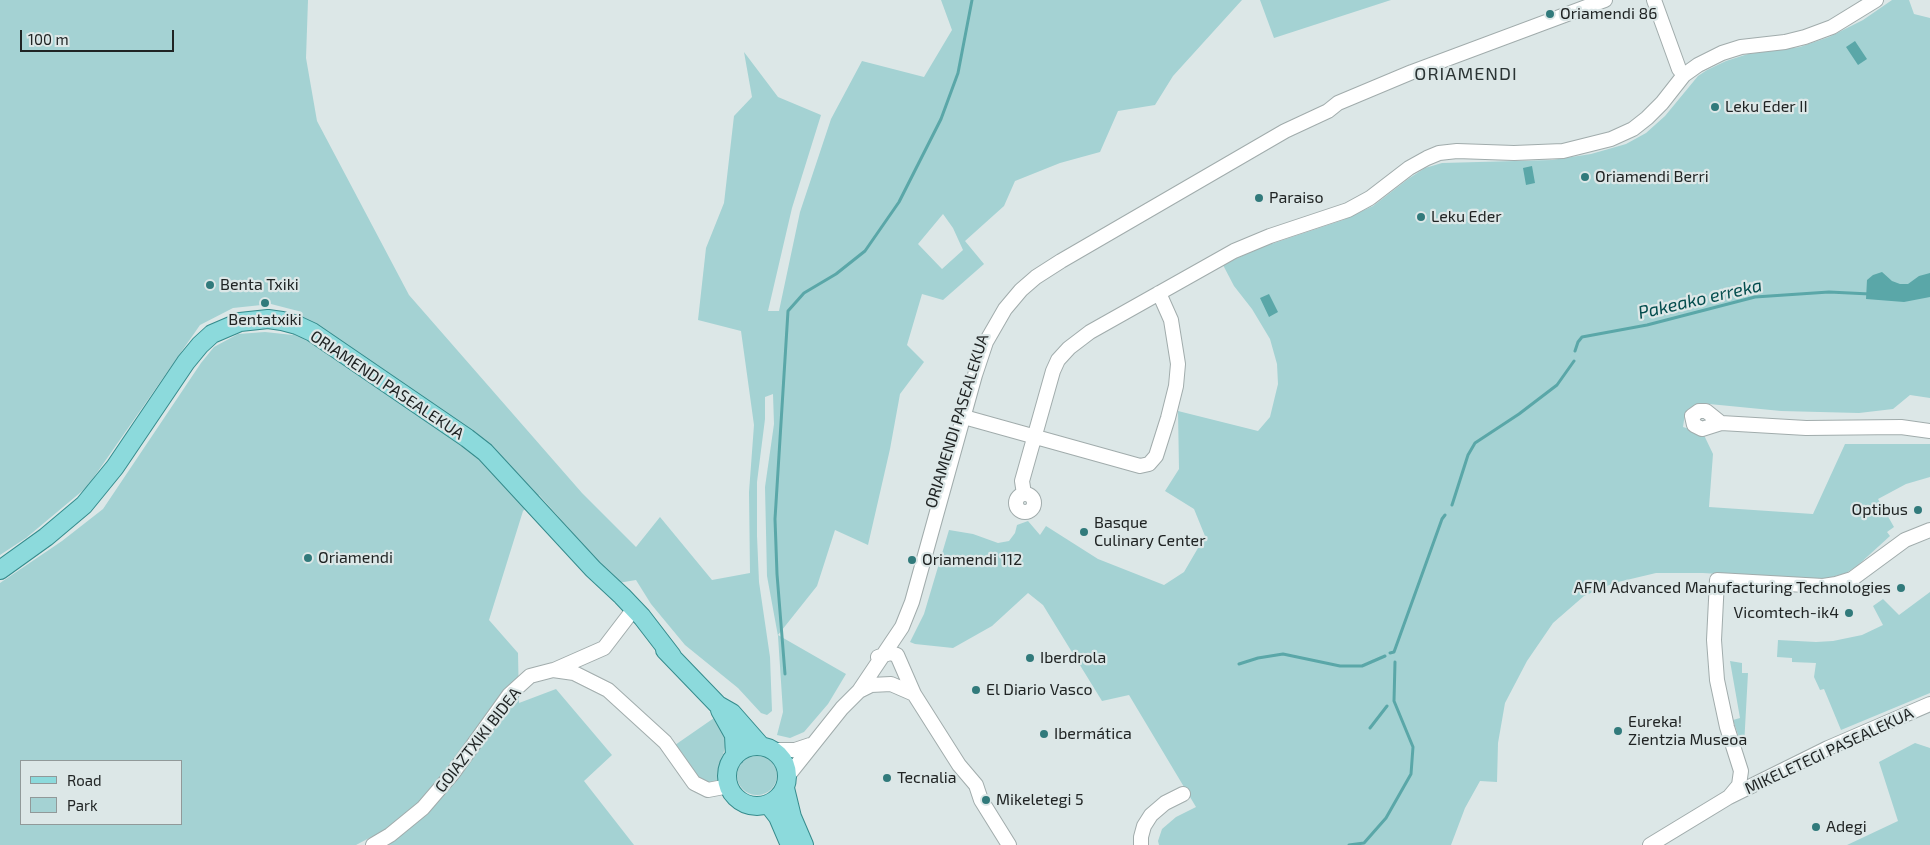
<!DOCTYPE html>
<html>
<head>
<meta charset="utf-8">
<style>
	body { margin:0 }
	#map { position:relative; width:1930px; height:845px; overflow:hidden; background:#dce7e7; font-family:"Exo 2",sans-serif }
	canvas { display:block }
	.legend { position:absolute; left:20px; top:760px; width:162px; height:65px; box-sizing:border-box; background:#dce7e7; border:1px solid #919999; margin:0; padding:6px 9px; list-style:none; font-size:15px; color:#202424 }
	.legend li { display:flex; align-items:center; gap:10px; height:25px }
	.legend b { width:25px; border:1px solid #919999 }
	.scale { position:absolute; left:20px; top:30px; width:154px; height:22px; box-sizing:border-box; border:2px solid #202424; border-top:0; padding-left:6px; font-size:15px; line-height:18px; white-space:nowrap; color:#202424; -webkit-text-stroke:4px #dce7e7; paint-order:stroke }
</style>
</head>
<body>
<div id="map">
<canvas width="1930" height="845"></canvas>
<ul class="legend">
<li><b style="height:6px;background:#8cdadc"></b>Road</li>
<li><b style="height:14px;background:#a4d2d3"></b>Park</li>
</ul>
<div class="scale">100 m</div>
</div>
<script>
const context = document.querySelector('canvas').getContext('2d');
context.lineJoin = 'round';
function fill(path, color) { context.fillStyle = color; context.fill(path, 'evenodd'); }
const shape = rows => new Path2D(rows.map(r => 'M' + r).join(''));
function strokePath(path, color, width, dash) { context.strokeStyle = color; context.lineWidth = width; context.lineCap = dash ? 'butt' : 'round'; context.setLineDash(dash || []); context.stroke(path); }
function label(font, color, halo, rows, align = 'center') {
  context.font = font + ' "Exo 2",sans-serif'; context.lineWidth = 4.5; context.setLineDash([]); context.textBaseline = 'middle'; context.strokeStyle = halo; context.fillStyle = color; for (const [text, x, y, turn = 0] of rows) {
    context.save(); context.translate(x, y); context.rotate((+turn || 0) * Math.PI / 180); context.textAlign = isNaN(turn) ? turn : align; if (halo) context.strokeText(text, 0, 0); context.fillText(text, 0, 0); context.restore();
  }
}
fill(shape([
	[0,0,308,0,306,58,317,121,409,295,582,493,636,547,660,517,712,580,750,573,749,492,754,425,741,331,698,320,706,248,724,203,734,116,752,97,744,52,778,97,821,115,792,208,768,311,779,311,800,212,831,119,862,61,924,77,952,30,941,0,1242,0,1173,76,1155,105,1118,111,1100,152,1060,163,1015,181,1004,206,965,241,984,264,943,300,922,294,907,345,924,362,900,394,890,449,868,545,835,530,817,586,778,635,846,674,828,704,804,732,790,738,777,735,783,712,778,636,767,576,765,487,774,424,773,394,765,397,765,419,757,482,757,536,759,582,770,657,772,711,767,715,761,713,738,688,685,645,651,604,636,580,618,583,539,495,523,511,489,620,518,653,519,703,556,689,612,755,584,781,634,845,376,845,373,836,356,845,0,845,0,583,62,541,103,509,201,363,214,347,238,334,265,332,293,335,302,312,271,304,233,308,200,325,87,487,26,538,0,555],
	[943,214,953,228,963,250,942,269,918,244],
	[21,761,181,761,181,824,21,824],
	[1260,0,1391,0,1274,38],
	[1892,0,1909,0,1914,14,1930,18,1930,398,1910,395,1893,409,1859,413,1781,411,1699,403,1685,414,1683,427,1703,433,1713,454,1709,507,1813,514,1845,444,1930,444,1930,477,1906,484,1878,499,1894,527,1887,532,1890,536,1857,566,1846,573,1825,579,1813,580,1703,573,1656,573,1614,583,1584,596,1553,623,1527,661,1505,703,1498,743,1497,782,1480,781,1465,808,1451,845,1159,845,1158,841,1162,829,1176,817,1196,807,1129,695,1102,701,1043,605,1028,593,992,626,953,648,915,644,910,642,924,614,949,530,973,534,998,543,1009,541,1015,533,1017,525,1028,521,1040,535,1046,526,1098,559,1164,585,1184,572,1205,536,1194,509,1165,491,1179,469,1178,411,1258,431,1270,417,1278,384,1277,364,1270,339,1252,309,1234,286,1223,265,1259,248,1343,220,1373,206,1408,179,1425,168,1442,163,1552,160,1591,154,1626,144,1646,133,1665,116,1698,76,1707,70,1726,61,1748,54,1800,47,1829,37,1863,20],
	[1930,592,1930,693,1841,730,1824,689,1820,690,1814,677,1816,663,1792,662,1792,658,1777,657,1778,640,1816,642,1833,641,1862,635,1883,625,1873,606,1883,599,1899,615],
	[1730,661,1742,663,1742,673,1748,673,1744,746,1742,746,1733,720,1740,718],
	[714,718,721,724,727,740,719,769,719,779,716,782,707,783,699,779,675,745],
	[1915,743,1930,748,1930,845,1847,845,1898,821,1879,762],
	'737 775a20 20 0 1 1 40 0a20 20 0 1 1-40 0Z'
]), '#a4d2d3');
fill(shape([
	[1855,41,1867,59,1858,65,1846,47],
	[1532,166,1535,183,1526,185,1523,168],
	[1882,272,1892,281,1900,284,1908,284,1919,276,1930,273,1930,297,1904,302,1866,299,1867,280,1873,275],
	[1269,294,1278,312,1269,317,1260,298]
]), '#5aa7a8');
strokePath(shape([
	[1575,351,1578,342,1582,337,1647,325,1755,297,1829,292,1870,294],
	[1452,505,1468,455,1475,443,1519,414,1557,385,1574,361],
	[1390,653,1394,652,1442,519,1445,515],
	[1239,664,1258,658,1283,654,1340,666,1362,666,1385,656],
	[785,674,777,574,775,519,788,311,804,293,836,274,865,251,899,202,941,119,958,73,972,0],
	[1370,728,1387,706],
	[1349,845,1364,843,1386,818,1411,774,1413,747,1394,701,1395,662]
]), '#5aa7a8', 3);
const minor = shape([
	[1654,0,1679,69,1684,75],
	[964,417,1140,466,1149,464,1156,456,1168,418,1176,386,1178,364,1171,320,1159,293],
	[1721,423,1706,411,1699,411,1692,416,1694,425,1702,429,1721,423,1806,428,1901,427,1930,431],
	'1016 503a9 9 0 1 1 18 0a9 9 0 1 1-18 0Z',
	[1024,494,1022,481,1053,371,1058,360,1069,348,1090,332,1234,251,1270,236,1348,210,1370,198,1409,168,1427,158,1439,153,1457,151,1514,153,1563,151,1611,139,1633,129,1647,118,1662,103,1684,75,1698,65,1722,53,1741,47,1785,42,1805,37,1832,27,1876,0],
	[878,657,890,653,897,655,914,694,959,765,976,785,981,800,1009,845],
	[554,670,604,648,630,614],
	[859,691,871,685,891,684,914,694],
	[772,750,795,750,810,745],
	[787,777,842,708,859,691,902,627,912,602,975,375,986,342,1005,309,1021,290,1036,277,1061,261,1285,131,1328,111,1338,103,1412,72,1605,0],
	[1729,797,1739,785,1741,771,1727,727,1717,680,1714,640,1717,580,1823,586,1836,584,1852,579,1905,540,1930,530],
	[373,845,390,835,423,808,453,773,509,695,530,676,553,670,574,673,608,690,665,742,694,783,708,790,729,786],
	[1141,845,1141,837,1144,826,1151,815,1165,803,1183,794],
	[1650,845,1729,797,1828,748,1930,704]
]);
const major = shape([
	[0,570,46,537,84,505,115,467,186,362,200,345,212,334,240,322,268,319,282,321,297,325,312,332,467,438,485,452,593,569,622,596,642,617,672,656],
	[665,650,718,705,732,713,761,746],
	[720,710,734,735,735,756],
	'727 776a30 30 0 1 1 60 0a30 30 0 1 1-60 0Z',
	[785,788,792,817,804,845],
	[768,804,778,817,790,845]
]);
strokePath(minor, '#a1acac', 16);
strokePath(major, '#358b8c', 20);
strokePath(minor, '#fff', 14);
strokePath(major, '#8cdadc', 18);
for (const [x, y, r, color] of [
	[1550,14,5,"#317a7b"],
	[1715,107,5,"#317a7b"],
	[1585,177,5,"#317a7b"],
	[1259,198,5,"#317a7b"],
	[1421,217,5,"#317a7b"],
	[210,285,5,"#317a7b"],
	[265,303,5,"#317a7b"],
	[1918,510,5,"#317a7b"],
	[1084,532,5,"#317a7b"],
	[308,558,5,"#317a7b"],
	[912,560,5,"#317a7b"],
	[1901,588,5,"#317a7b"],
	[1849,613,5,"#317a7b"],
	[1030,658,5,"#317a7b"],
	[976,690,5,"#317a7b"],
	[1618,731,5,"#317a7b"],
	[1044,734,5,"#317a7b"],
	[887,778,5,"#317a7b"],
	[986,800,5,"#317a7b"],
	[1816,827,5,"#317a7b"]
]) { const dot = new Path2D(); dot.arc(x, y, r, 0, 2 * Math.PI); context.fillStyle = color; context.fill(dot); strokePath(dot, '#dce7e7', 2); }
label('16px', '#202424', '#dce7e7', [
	["Oriamendi 86",1560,14],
	["Leku Eder II",1725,107],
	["Oriamendi Berri",1595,177],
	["Paraiso",1269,198],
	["Leku Eder",1431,217],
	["Benta Txiki",220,285],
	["Bentatxiki",265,320,"center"],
	["Optibus",1908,510,"right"],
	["Basque",1094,523],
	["Culinary Center",1094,541],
	["Oriamendi",318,558],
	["Oriamendi 112",922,560],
	["AFM Advanced Manufacturing Technologies",1891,588,"right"],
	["Vicomtech-ik4",1839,613,"right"],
	["Iberdrola",1040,658],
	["El Diario Vasco",986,690],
	["Eureka!",1628,722],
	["Zientzia Museoa",1628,740],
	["Ibermática",1054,734],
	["Tecnalia",897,778],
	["Mikeletegi 5",996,800],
	["Adegi",1826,827]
], 'left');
label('16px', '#202424', '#dce7e7', [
	["ORIAMENDI PASEALEKUA",387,385,34],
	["ORIAMENDI PASEALEKUA",957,421,-73],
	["GOIAZTXIKI BIDEA",478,740,-52],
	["MIKELETEGI PASEALEKUA",1829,751,-25]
]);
context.letterSpacing = '1px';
label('18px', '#2b3434', '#dce7e7', [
	["ORIAMENDI",1466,74]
]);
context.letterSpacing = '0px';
label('italic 18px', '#044d4e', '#dce7e7', [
	["Pakeako erreka",1700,299,-13]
]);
</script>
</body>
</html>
